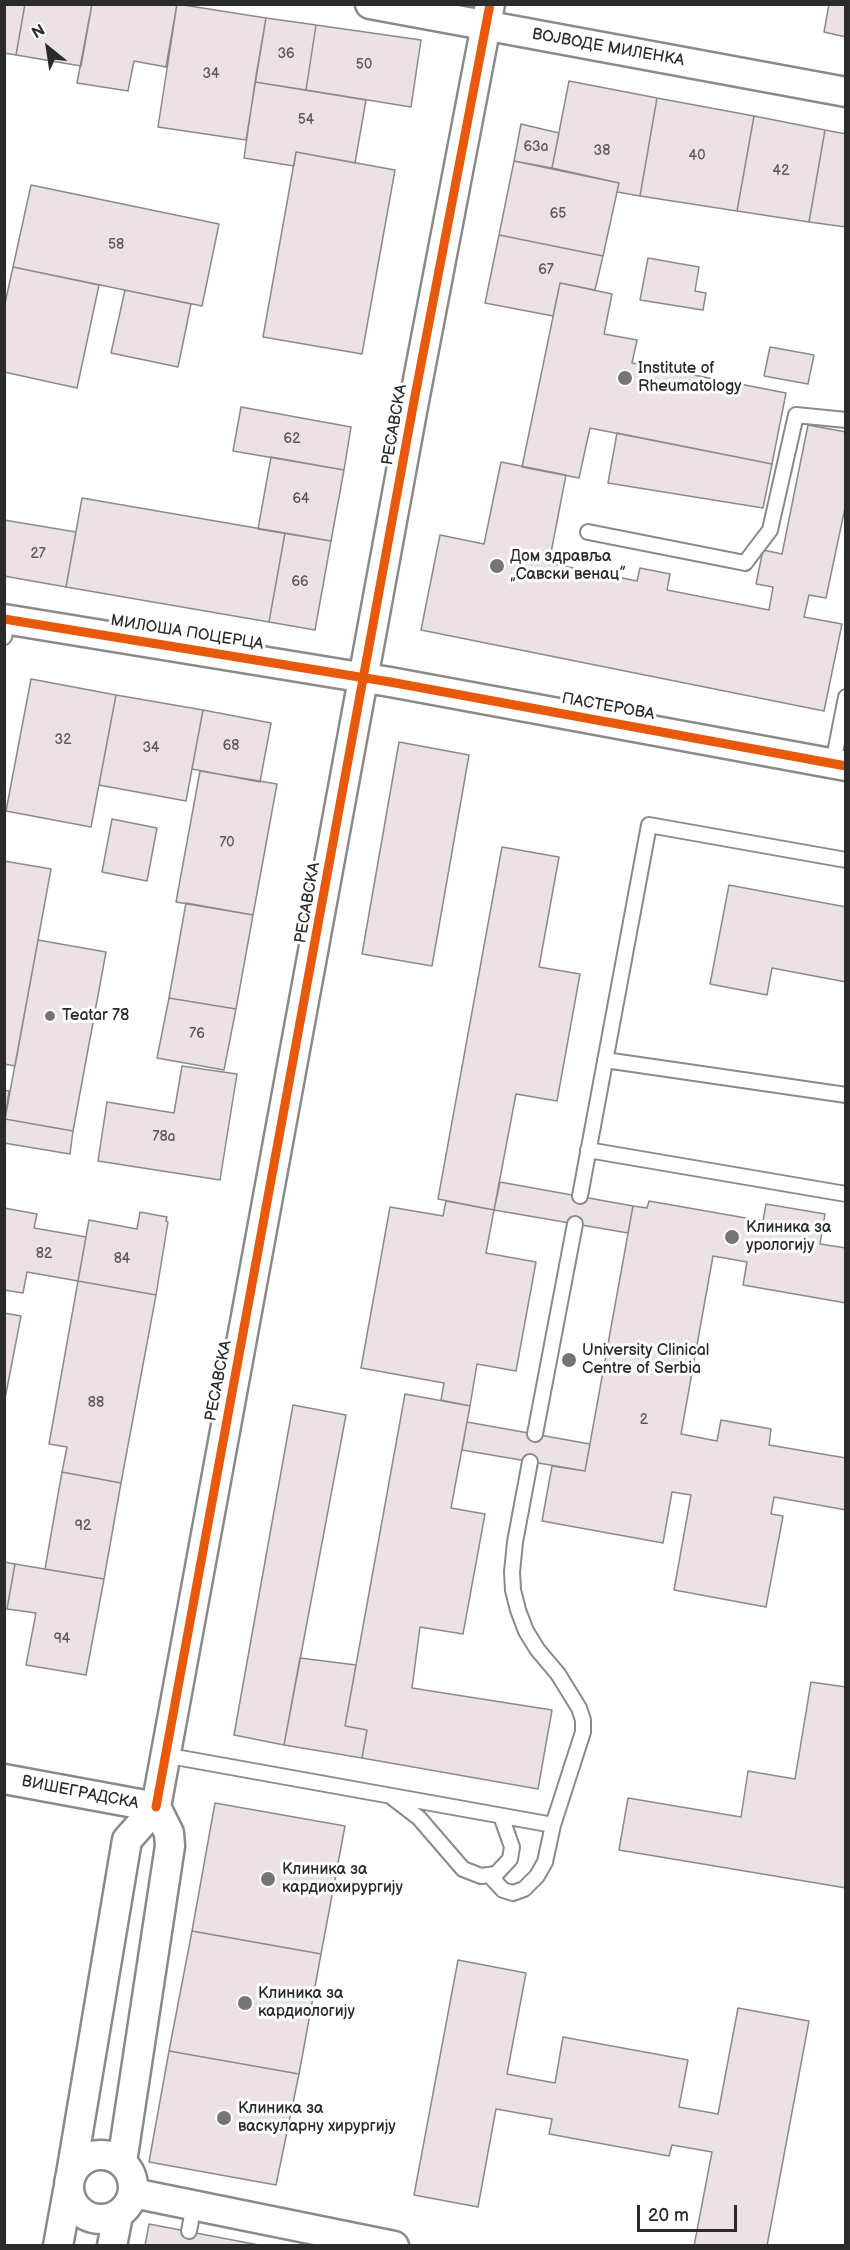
<!DOCTYPE html>
<html>
<head>
<meta charset="utf-8">
<style>
	body { margin:0 }
	#map { position:relative; width:850px; height:2250px; overflow:hidden; background:#fff; font-family:"Balsamiq Sans",sans-serif }
	canvas { display:block }
	.frame { position:absolute; inset:0; border:6px solid #2b2b2b; pointer-events:none }
	.north { position:absolute; left:18px; top:18px; width:60px; height:60px; -webkit-text-stroke:4px #fff; paint-order:stroke; rotate:330deg; font-size:16px; font-weight:700; line-height:24px; text-align:center; color:#2b2b2b }
	.north::after { content:''; display:block; margin:auto; width:21px; height:27px; background:#2b2b2b; clip-path:polygon(50% 0,100% 100%,50% 72%,0 100%) }
	.scale { position:absolute; left:637px; top:2205px; width:100px; height:27px; box-sizing:border-box; border:3px solid #2b2b2b; border-top:0; padding-left:8px; font-size:18px; line-height:21px; white-space:nowrap; color:#2b2b2b; -webkit-text-stroke:4px #fff; paint-order:stroke }
</style>
</head>
<body>
<div id="map">
<canvas width="850" height="2250"></canvas>
<div class="frame"></div>
<div class="north">N</div>
<div class="scale">20 m</div>
</div>
<script>
const context = document.querySelector('canvas').getContext('2d');
context.lineJoin = 'round';
function fill(path, color) { context.fillStyle = color; context.fill(path, 'evenodd'); }
const shape = rows => new Path2D(rows.map(r => 'M' + r).join(''));
function strokePath(path, color, width, dash) { context.strokeStyle = color; context.lineWidth = width; context.lineCap = dash ? 'butt' : 'round'; context.setLineDash(dash || []); context.stroke(path); }
function label(font, color, halo, rows, align = 'center') {
  context.font = font + ' "Balsamiq Sans",sans-serif'; context.lineWidth = 6; context.setLineDash([]); context.textBaseline = 'middle'; context.strokeStyle = halo; context.fillStyle = color; for (const [text, x, y, turn = 0] of rows) {
    context.save(); context.translate(x, y); context.rotate((+turn || 0) * Math.PI / 180); context.textAlign = isNaN(turn) ? turn : align; if (halo) context.strokeText(text, 0, 0); context.fillText(text, 0, 0); context.restore();
  }
}
const building = shape([
	[4,4,25,4,16,55,4,53,4,4],
	[25,4,92,4,81,66,16,55,25,4],
	[92,4,177,4,166,67,134,61,128,91,77,83,92,4],
	[177,4,266,18,246,140,158,127,177,4],
	[829,4,846,4,846,37,824,32,829,4],
	[266,18,316,25,306,90,255,82,266,18],
	[316,25,421,40,411,107,306,90,316,25],
	[569,81,657,98,640,196,617,192,619,183,552,168,569,81],
	[255,82,366,100,355,163,296,152,294,166,244,158,255,82],
	[657,98,754,116,737,211,640,196,657,98],
	[754,116,825,130,809,222,737,211,754,116],
	[521,124,559,133,552,168,514,161,521,124],
	[825,130,846,134,846,227,809,222,825,130],
	[296,152,395,170,362,354,263,337,296,152],
	[514,161,619,183,603,256,499,235,514,161],
	[31,185,219,224,202,306,13,267,31,185],
	[499,235,603,256,595,290,560,283,553,316,485,303,499,235],
	[648,258,699,267,695,291,706,293,703,310,640,300,648,258],
	[13,267,99,285,77,388,4,372,4,308,13,267],
	[560,283,612,294,604,334,637,340,632,363,786,393,772,464,590,428,579,478,522,467,560,283],
	[125,290,191,304,178,367,111,353,125,290],
	[770,347,814,355,808,384,764,376,770,347],
	[241,407,351,427,344,470,233,451,241,407],
	[808,425,846,432,846,503,826,598,809,595,804,617,842,624,824,711,421,630,440,535,484,544,501,462,566,475,549,563,637,581,640,568,670,574,667,590,769,610,773,587,756,584,763,550,782,554,808,425],
	[617,433,772,464,763,508,608,483,617,433],
	[271,457,344,470,331,541,258,529,271,457],
	[82,498,285,533,269,622,66,587,82,498],
	[4,520,76,532,66,587,4,576,4,520],
	[285,533,331,541,315,630,269,622,285,533],
	[31,679,116,695,91,827,6,811,31,679],
	[116,695,203,710,186,801,99,785,116,695],
	[203,710,271,723,260,782,192,769,203,710],
	[399,742,469,755,432,966,362,954,399,742],
	[200,771,277,784,253,915,176,902,200,771],
	[112,819,157,828,147,881,102,872,112,819],
	[502,847,559,857,539,967,580,974,557,1101,516,1094,494,1210,438,1199,502,847],
	[4,861,51,869,15,1066,4,1064,4,861],
	[729,885,846,907,846,982,772,968,767,995,710,984,729,885],
	[186,903,253,915,236,1009,169,998,186,903],
	[38,940,106,952,73,1131,5,1119,38,940],
	[169,998,236,1009,224,1070,157,1058,169,998],
	[182,1066,237,1074,220,1180,98,1161,107,1102,174,1113,182,1066],
	[4,1090,9,1091,5,1119,73,1131,70,1154,4,1143,4,1090],
	[500,1182,633,1206,628,1233,494,1210,500,1182],
	[446,1201,494,1210,486,1253,536,1262,516,1371,477,1364,470,1406,441,1400,444,1383,361,1368,390,1207,443,1216,446,1201],
	[649,1201,763,1221,766,1204,825,1214,820,1244,846,1248,846,1303,743,1285,747,1262,713,1256,681,1434,717,1441,721,1420,771,1429,769,1445,846,1458,846,1510,774,1497,771,1514,783,1516,766,1607,674,1590,691,1495,672,1492,663,1543,542,1521,552,1466,585,1471,633,1206,647,1208,649,1201],
	[4,1208,37,1214,34,1228,86,1237,78,1281,27,1272,23,1293,4,1290,4,1208],
	[140,1212,167,1217,166,1221,168,1222,156,1295,78,1281,89,1220,137,1229,140,1212],
	[78,1281,156,1295,121,1483,62,1472,67,1447,49,1444,78,1281],
	[4,1313,21,1316,4,1404,4,1313],
	[405,1394,470,1406,451,1508,485,1514,463,1634,420,1627,412,1688,552,1710,538,1789,362,1758,367,1730,345,1726,405,1394],
	[293,1405,346,1415,284,1745,234,1735,293,1405],
	[467,1422,590,1444,585,1471,462,1450,467,1422],
	[62,1472,121,1483,104,1579,45,1569,62,1472],
	[4,1562,15,1564,7,1609,4,1608,4,1562],
	[15,1564,104,1579,86,1675,26,1665,36,1613,7,1609,15,1564],
	[300,1658,356,1665,345,1726,367,1730,362,1758,284,1745,300,1658],
	[811,1682,846,1687,846,1888,619,1850,628,1798,741,1817,748,1771,795,1779,811,1682],
	[215,1803,345,1826,321,1954,192,1931,215,1803],
	[192,1931,321,1954,299,2074,169,2051,192,1931],
	[458,1960,526,1973,507,2074,555,2083,563,2037,688,2060,679,2107,718,2114,738,2008,809,2021,767,2246,694,2246,712,2152,672,2145,669,2156,549,2134,552,2119,496,2109,478,2207,414,2195,458,1960],
	[169,2051,299,2074,276,2185,149,2162,169,2051],
	[149,2224,264,2246,145,2246,149,2224]
]);
fill(building, '#ece1e5');
strokePath(building, '#8a8a8a', 1.5);
const lane = shape([
	[588,532,745,563,770,530,796,415,846,420],
	[4,637,8,619],
	[833,763,846,697],
	[605,1060,846,1095],
	[588,1150,846,1194],
	[580,1196,649,825,846,860],
	[535,1434,575,1224],
	[164,1755,553,1825],
	[393,1798,419,1818,463,1869,481,1876,496,1874,510,1859,512,1847,501,1816],
	[490,1876,503,1890,513,1893,524,1889,537,1876,545,1862,553,1825,583,1732,583,1720,579,1708,558,1674,537,1649,526,1631,518,1610,513,1590,512,1572,515,1542,530,1462],
	[189,2231,194,2205]
]);
const street = shape([
	[370,4,846,92],
	[4,619,390,682,846,766],
	[4,1779,156,1807],
	[156,1807,414,401,490,4],
	'69 2187a32 32 0 1 1 64 0a32 32 0 1 1-64 0Z',
	[122,2162,170,1846,169,1833,156,1807],
	[71,2174,127,1840,156,1807],
	[133,2193,394,2246],
	[58,2246,68,2191],
	[112,2246,118,2215]
]);
strokePath(lane, '#8a8a8a', 18);
strokePath(street, '#8a8a8a', 33);
strokePath(lane, '#fff', 14);
strokePath(street, '#fff', 28);
strokePath(shape([
	[4,619,390,682,846,766],
	[156,1807,414,401,490,4]
]), '#e8590c', 9);
for (const [x, y, r, color] of [
	[625,378,8,"#757575"],
	[497,566,8,"#757575"],
	[50,1016,6,"#757575"],
	[732,1237,8,"#757575"],
	[569,1360,8,"#757575"],
	[268,1879,8,"#757575"],
	[245,2003,8,"#757575"],
	[224,2118,8,"#757575"]
]) { const dot = new Path2D(); dot.arc(x, y, r, 0, 2 * Math.PI); context.fillStyle = color; context.fill(dot); strokePath(dot, '#fff', 2); }
label('14px', '#5b585a', null, [
	["36",286,54],
	["50",364,65],
	["34",211,74],
	["54",306,120],
	["63a",536,147],
	["38",602,151],
	["40",697,156],
	["42",781,171],
	["65",558,214],
	["58",116,245],
	["67",546,270],
	["62",292,439],
	["64",301,499],
	["27",38,554],
	["66",300,582],
	["32",63,740],
	["68",231,746],
	["34",151,748],
	["70",227,843],
	["76",197,1034],
	["78a",164,1137],
	["82",44,1254],
	["84",122,1259],
	["88",96,1403],
	["2",644,1420],
	["92",83,1526],
	["94",62,1639]
]);
label('16px', '#2b2b2b', '#fff', [
	["ВОЈВОДЕ МИЛЕНКА",608,48,10],
	["РЕСАВСКА",395,425,-80],
	["МИЛОША ПОЦЕРЦА",187,633,9],
	["ПАСТЕРОВА",608,707,10],
	["РЕСАВСКА",308,903,-80],
	["РЕСАВСКА",219,1381,-79],
	["ВИШЕГРАДСКА",80,1793,11]
]);
label('16px', '#2b2b2b', '#fff', [
	["Institute of",638,369],
	["Rheumatology",638,387],
	["Дом здравља",510,557],
	["„Савски венац”",510,575],
	["Teatar 78",62,1016],
	["Клиника за",746,1228],
	["урологију",746,1246],
	["University Clinical",582,1351],
	["Centre of Serbia",582,1369],
	["Клиника за",282,1870],
	["кардиохирургију",282,1888],
	["Клиника за",258,1994],
	["кардиологију",258,2012],
	["Клиника за",238,2109],
	["васкуларну хирургију",238,2127]
], 'left');
</script>
</body>
</html>
